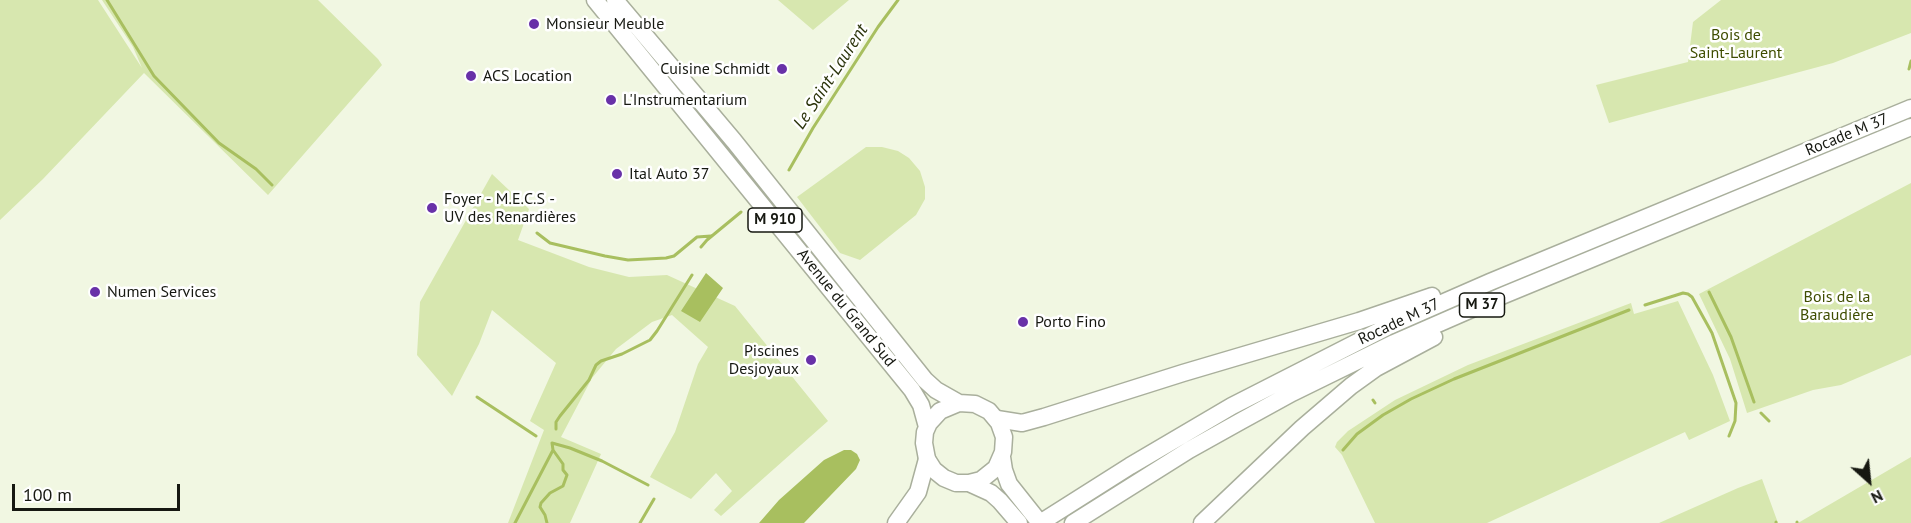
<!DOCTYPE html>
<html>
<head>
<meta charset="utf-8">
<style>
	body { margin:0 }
	#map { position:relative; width:1911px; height:523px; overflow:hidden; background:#f1f7e2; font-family:"PT Sans",sans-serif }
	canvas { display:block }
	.north { position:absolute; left:1839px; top:451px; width:60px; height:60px; -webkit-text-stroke:4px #fff; paint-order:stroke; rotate:153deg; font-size:16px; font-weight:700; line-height:24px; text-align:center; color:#161811 }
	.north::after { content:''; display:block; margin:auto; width:21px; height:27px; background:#161811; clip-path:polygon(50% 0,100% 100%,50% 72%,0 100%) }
	.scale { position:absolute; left:12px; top:484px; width:168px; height:27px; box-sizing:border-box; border:3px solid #161811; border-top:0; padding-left:8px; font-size:18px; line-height:21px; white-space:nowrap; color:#161811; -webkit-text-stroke:4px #fff; paint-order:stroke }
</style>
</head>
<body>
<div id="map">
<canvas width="1911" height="523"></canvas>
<div class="north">N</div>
<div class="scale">100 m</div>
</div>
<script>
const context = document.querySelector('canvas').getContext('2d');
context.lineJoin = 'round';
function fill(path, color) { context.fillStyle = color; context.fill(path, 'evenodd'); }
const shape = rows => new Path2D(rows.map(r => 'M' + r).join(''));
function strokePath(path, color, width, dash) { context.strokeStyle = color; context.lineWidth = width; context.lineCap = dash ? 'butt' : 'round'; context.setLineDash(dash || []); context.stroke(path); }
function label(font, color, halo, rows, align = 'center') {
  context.font = font + ' "PT Sans",sans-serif'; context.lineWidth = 5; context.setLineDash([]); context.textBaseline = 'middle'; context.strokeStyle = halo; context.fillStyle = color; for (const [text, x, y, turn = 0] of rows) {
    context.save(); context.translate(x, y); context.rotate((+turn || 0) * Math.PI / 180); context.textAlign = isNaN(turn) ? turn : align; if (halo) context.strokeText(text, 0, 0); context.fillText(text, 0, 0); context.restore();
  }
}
fill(shape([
	[0,0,98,0,142,68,133,47,102,0,318,0,378,59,382,65,268,195,144,73,43,179,0,220],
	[778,0,849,0,813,30],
	[1721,0,1911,0,1911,33,1833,63,1609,123,1596,85,1688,62,1693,22],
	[866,147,882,147,898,151,909,158,920,171,925,187,925,199,916,215,860,260,840,253,797,197],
	[492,174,529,209,518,240,589,267,629,277,667,275,735,306,828,421,721,516,714,510,732,491,716,473,691,499,650,477,675,432,698,364,708,347,672,315,652,322,616,349,592,378,561,437,601,454,570,523,508,523,544,430,530,421,556,363,492,310,479,344,452,396,417,355,420,302],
	[1911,183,1911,355,1841,385,1813,390,1747,413,1730,359,1699,294],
	[1678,301,1713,375,1730,421,1689,440,1685,432,1487,523,1375,523,1342,455,1335,447,1337,442,1348,431,1395,400,1468,365,1631,303,1634,314],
	[1911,457,1911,523,1798,523],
	[1762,479,1778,523,1659,523,1738,488]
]), '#d7e7af');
fill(shape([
	[706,273,723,288,700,322,681,311],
	[844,450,851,450,857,454,860,460,856,469,804,523,759,523,779,500,824,460]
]), '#a8bf5f');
strokePath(shape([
	[107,0,154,76,219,143,256,169,272,185],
	[1909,69,1911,61],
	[789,170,813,128,878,27,898,0],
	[537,233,550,243,605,256,628,260,666,258,674,256,697,237,711,236],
	[701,247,707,240,741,212],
	[1709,292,1731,337,1754,402],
	[1645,305,1683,293,1688,294,1692,297,1712,333,1736,403,1735,421,1729,436],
	[477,397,536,436],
	[1373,400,1375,403],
	[1761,413,1769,421],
	[556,429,556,422,560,416,589,380,596,365,601,361,622,354,650,340,657,331,692,275],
	[1343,450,1357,434,1383,415,1411,399,1454,379,1629,310],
	[1776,522,1776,523],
	[1797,522,1797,523],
	[515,523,553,450],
	[547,523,545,515,540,507,541,503,550,493,563,486,567,475,563,470,563,464,553,450,552,443,570,448,602,461,648,485],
	[640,523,654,499]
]), '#a8bf5f', 3);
const primary = shape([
	[595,0,912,390,921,405,927,427],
	[615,0,734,141,925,380,936,390,959,403],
	[1002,457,1004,470,1009,484,1040,523],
	[969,483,981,480,996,468,1003,452,1004,437,999,423,989,411,975,404,959,403,940,411,929,423,925,432,924,443,927,459,934,470,944,478,956,483,969,483,991,493,1000,501,1019,523]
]);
const trunk = shape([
	[997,419,1022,423,1044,417,1183,373,1359,321,1432,296],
	[896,523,918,492,927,459],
	[1040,523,1130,466,1232,406,1387,327,1490,282,1911,108],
	[1073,523,1189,450,1241,421,1292,393,1394,343,1504,295,1911,127],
	[1202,523,1302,428,1351,386,1376,368,1434,337]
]);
strokePath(primary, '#a9af9c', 19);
strokePath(trunk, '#a9af9c', 19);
strokePath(primary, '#fff', 16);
strokePath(trunk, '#fff', 16);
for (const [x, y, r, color] of [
	[534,24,6,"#6831a8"],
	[782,69,6,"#6831a8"],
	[471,76,6,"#6831a8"],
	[611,100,6,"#6831a8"],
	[617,174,6,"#6831a8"],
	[432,208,6,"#6831a8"],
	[95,292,6,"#6831a8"],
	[1023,322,6,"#6831a8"],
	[811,360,6,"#6831a8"]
]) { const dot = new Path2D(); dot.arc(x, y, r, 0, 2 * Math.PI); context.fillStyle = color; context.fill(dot); strokePath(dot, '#fff', 2); }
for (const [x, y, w] of [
	[775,220,54],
	[1482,305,45]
]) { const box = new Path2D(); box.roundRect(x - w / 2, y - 12, w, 24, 4.5); context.fillStyle = '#fff'; context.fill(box); strokePath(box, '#161811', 1.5); }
label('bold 15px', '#161811', null, [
	["M 910",775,220],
	["M 37",1482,305]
]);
label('16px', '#161811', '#fff', [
	["Monsieur Meuble",546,24],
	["Cuisine Schmidt",770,69,"right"],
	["ACS Location",483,76],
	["L'Instrumentarium",623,100],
	["Ital Auto 37",629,174],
	["Foyer - M.E.C.S -",444,199],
	["UV des Renardières",444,217],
	["Numen Services",107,292],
	["Porto Fino",1035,322],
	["Piscines",799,351,"right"],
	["Desjoyaux",799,369,"right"]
], 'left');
label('16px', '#3f4d01', '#fff', [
	["Bois de",1736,35],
	["Saint-Laurent",1736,53],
	["Bois de la",1837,297],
	["Baraudière",1837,315]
]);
label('16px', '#161811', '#fff', [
	["Rocade M 37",1847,135,-22],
	["Avenue du Grand Sud",846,308,51],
	["Rocade M 37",1399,322,-25]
]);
label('italic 18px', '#2c350c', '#fff', [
	["Le Saint-Laurent",831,77,-57]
]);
</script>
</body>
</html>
